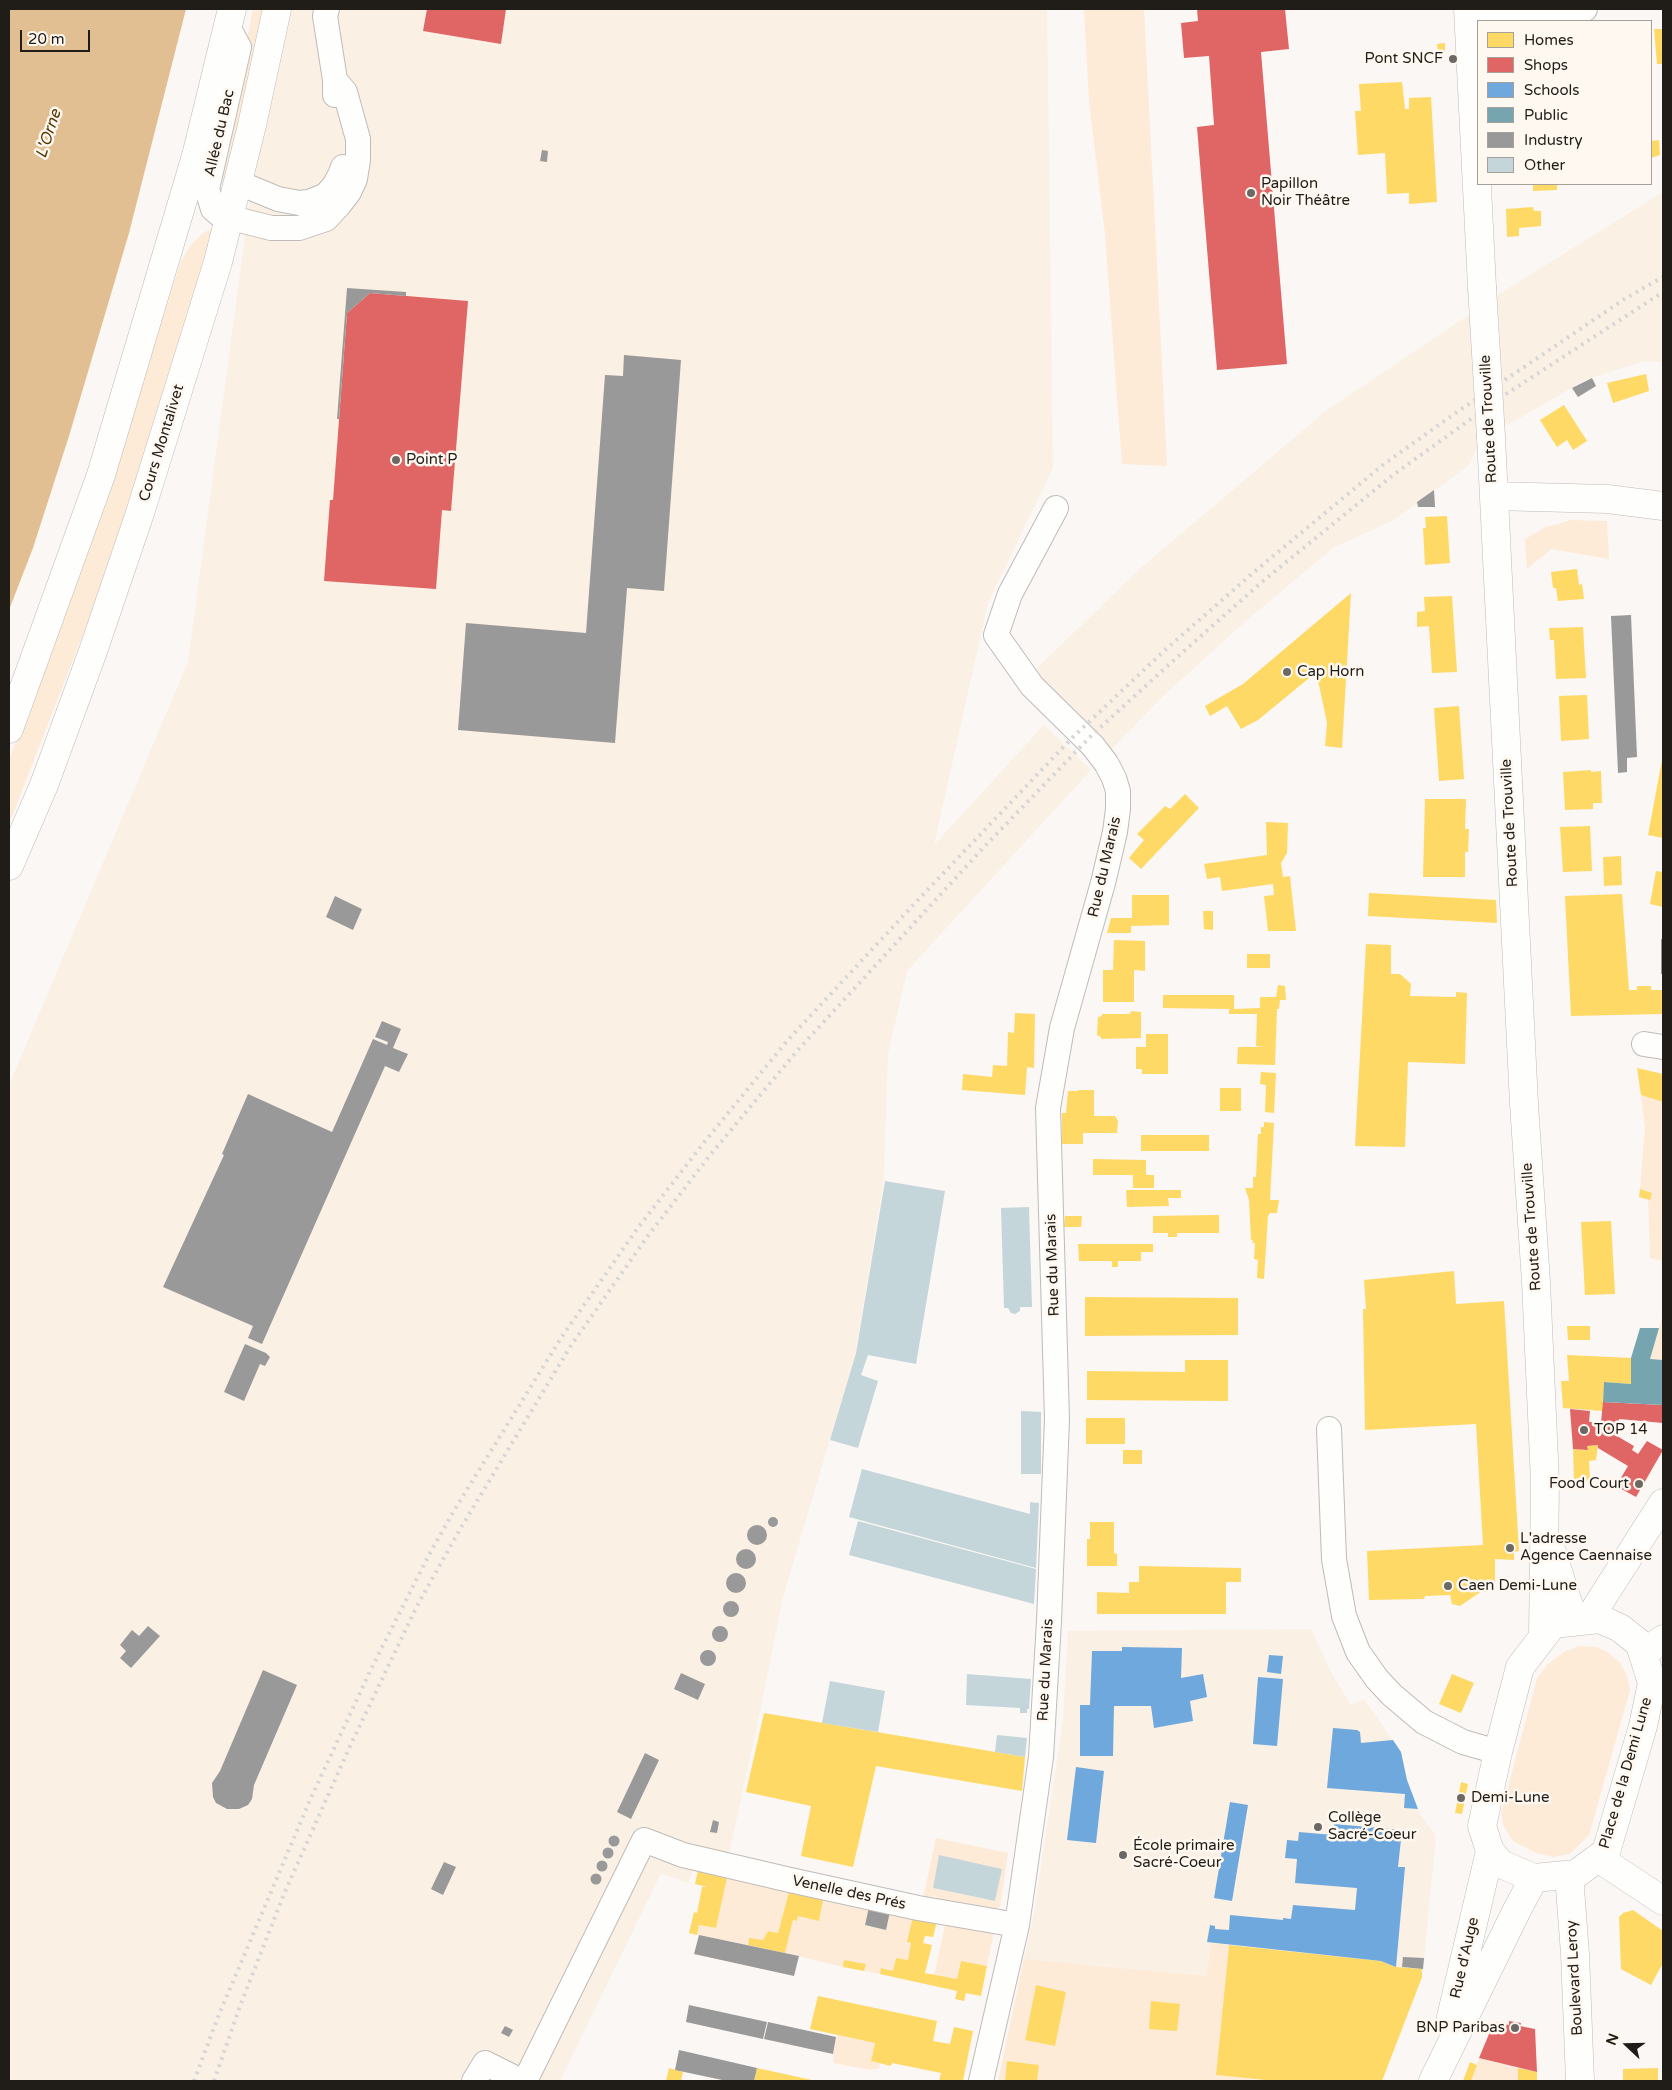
<!DOCTYPE html>
<html>
<head>
<meta charset="utf-8">
<style>
	body { margin:0 }
	#map { position:relative; width:1672px; height:2090px; overflow:hidden; background:#faf7f4; font-family:"Varela Round",sans-serif }
	canvas { display:block }
	.frame { position:absolute; inset:0; border:10px solid #201c17; pointer-events:none }
	.legend { position:absolute; left:1477px; top:20px; width:175px; height:165px; box-sizing:border-box; background:#fef8f0; border:1px solid #a5a099; margin:0; padding:6px 9px; list-style:none; font-size:15px; color:#201c17 }
	.legend li { display:flex; align-items:center; gap:10px; height:25px }
	.legend b { width:25px; border:1px solid #a5a099 }
	.north { position:absolute; left:1602px; top:2020px; width:50px; height:50px; -webkit-text-stroke:4px #fef8f0; paint-order:stroke; rotate:291deg; font-size:14px; font-weight:700; line-height:20px; text-align:center; color:#201c17 }
	.north::after { content:''; display:block; margin:auto; width:18px; height:22px; background:#201c17; clip-path:polygon(50% 0,100% 100%,50% 72%,0 100%) }
	.scale { position:absolute; left:20px; top:30px; width:70px; height:22px; box-sizing:border-box; border:2px solid #201c17; border-top:0; padding-left:6px; font-size:15px; line-height:18px; white-space:nowrap; color:#201c17; -webkit-text-stroke:4px #fef8f0; paint-order:stroke }
</style>
</head>
<body>
<div id="map">
<canvas width="1672" height="2090"></canvas>
<div class="frame"></div>
<ul class="legend">
<li><b style="height:14px;background:#ffd966"></b>Homes</li>
<li><b style="height:14px;background:#e06666"></b>Shops</li>
<li><b style="height:14px;background:#6fa8dc"></b>Schools</li>
<li><b style="height:14px;background:#76a5af"></b>Public</li>
<li><b style="height:14px;background:#999"></b>Industry</li>
<li><b style="height:14px;background:#c5d6da"></b>Other</li>
</ul>
<div class="north">N</div>
<div class="scale">20 m</div>
</div>
<script>
const context = document.querySelector('canvas').getContext('2d');
context.lineJoin = 'round';
function fill(path, color) { context.fillStyle = color; context.fill(path, 'evenodd'); }
const shape = rows => new Path2D(rows.map(r => 'M' + r).join(''));
function strokePath(path, color, width, dash) { context.strokeStyle = color; context.lineWidth = width; context.lineCap = dash ? 'butt' : 'round'; context.setLineDash(dash || []); context.stroke(path); }
function label(font, color, halo, rows, align = 'center') {
  context.font = font + ' "Varela Round",sans-serif'; context.lineWidth = 5; context.setLineDash([]); context.textBaseline = 'middle'; context.strokeStyle = halo; context.fillStyle = color; for (const [text, x, y, turn = 0] of rows) {
    context.save(); context.translate(x, y); context.rotate((+turn || 0) * Math.PI / 180); context.textAlign = isNaN(turn) ? turn : align; if (halo) context.strokeText(text, 0, 0); context.fillText(text, 0, 0); context.restore();
  }
}
fill(shape([
	[287,9,1047,9,1053,468,988,603,934,845,1044,725,1091,770,907,971,888,1054,884,1179,855,1355,783,1597,760,1712,728,1858,701,1852,688,1883,661,1873,560,2081,9,2081,9,1085,188,662,250,198],
	[1663,192,1663,362,1644,361,1585,380,1506,426,1477,448,1468,466,1394,520,1333,548,1247,620,1160,699,1111,750,1034,671,1142,567,1327,410,1512,286],
	[1311,1629,1332,1674,1351,1705,1364,1699,1401,1752,1407,1780,1416,1805,1422,1817,1436,1836,1423,1969,1396,1967,1381,1961,1211,1943,1208,1976,1024,1959,1034,1913,1063,1720,1068,1631]
]), '#fbf0e4');
fill(shape([
	[253,9,263,9,234,151,224,183,221,174],
	[1084,9,1144,9,1167,466,1122,464,1105,234,1089,101],
	[213,228,157,417,90,616,9,824,9,760,63,617,138,397,181,261,191,245,202,234],
	[1571,520,1607,521,1609,559,1551,549,1527,569,1525,539,1544,528],
	[1641,1095,1663,1102,1663,1261,1650,1258,1648,1199,1650,1199,1652,1193,1640,1189,1645,1128],
	[1663,1314,1663,1360,1650,1359,1659,1328],
	[1579,1646,1597,1647,1609,1653,1620,1663,1627,1676,1630,1690,1589,1835,1570,1854,1553,1857,1536,1853,1513,1841,1504,1827,1501,1813,1537,1679,1548,1664,1564,1652],
	[936,1838,1008,1853,1000,1907,991,1913,987,1912,988,1907,983,1906,981,1911,936,1902,937,1897,931,1896,930,1901,923,1899],
	[939,1856,1002,1869,995,1901,933,1888],
	[728,1873,790,1888,778,1933,768,1931,763,1940,749,1938,748,1945,697,1935,699,1925,716,1928],
	[824,1900,868,1910,865,1925,886,1930,890,1912,913,1916,907,1942,911,1943,908,1960,896,1958,893,1971,882,1968,880,1974,864,1971,866,1964,845,1960,843,1967,785,1953,793,1920,797,1921,798,1916,819,1921],
	[946,1922,994,1931,987,1966,961,1961,957,1979,934,1975],
	[1211,1943,1229,1945,1216,2075,1254,2079,1253,2081,1037,2081,1039,2065,1008,2061,1005,2081,998,2081,1024,1959,1207,1976],
	[1037,1985,1066,1992,1054,2046,1025,2039],
	[837,2035,875,2043,871,2061,880,2063,879,2068,870,2070,834,2063,833,2054],
	[1479,2058,1518,2068,1518,2081,1471,2081]
]), '#fdebd8');
fill(shape([
	[9,9,186,9,129,233,69,436,33,548,9,610]
]), '#e2bf92');
fill(shape([
	[1654,29,1663,29,1663,64,1657,64],
	[1445,43,1445,53,1438,54,1437,44],
	[1402,82,1405,109,1409,109,1409,98,1431,97,1437,202,1409,204,1409,193,1387,194,1385,153,1358,155,1355,111,1361,111,1359,84],
	[1659,140,1660,155,1651,158,1651,141],
	[1533,184,1557,184,1557,190,1533,191],
	[1533,207,1534,211,1541,211,1541,226,1519,228,1519,236,1507,237,1506,209],
	[1646,374,1649,391,1613,403,1607,383],
	[1564,405,1587,441,1573,450,1567,440,1557,447,1540,420],
	[1447,516,1450,563,1425,565,1423,528,1426,528,1425,517],
	[1577,569,1579,585,1582,584,1584,599,1558,601,1556,588,1553,588,1551,572],
	[1351,593,1342,748,1325,746,1327,723,1319,685,1314,674,1258,720,1241,729,1227,706,1210,716,1205,706,1243,684],
	[1452,596,1457,672,1432,673,1429,626,1417,627,1417,612,1425,611,1424,597],
	[1583,627,1586,678,1556,679,1554,640,1550,640,1549,628],
	[1587,695,1589,739,1561,741,1559,696],
	[1459,706,1464,779,1439,781,1434,708],
	[1662,760,1663,760,1663,838,1648,835],
	[1591,770,1591,772,1601,771,1602,803,1593,803,1593,809,1565,810,1563,772],
	[1185,794,1199,808,1141,869,1129,858,1144,840,1137,834,1165,806,1170,809],
	[1425,799,1466,799,1465,829,1469,829,1468,852,1465,852,1465,877,1423,877],
	[1266,822,1288,823,1287,853,1281,863,1283,877,1290,876,1296,931,1268,931,1264,896,1274,895,1273,884,1222,891,1220,877,1207,879,1204,864,1267,855],
	[1590,826,1592,871,1563,872,1560,827],
	[1621,856,1622,885,1604,886,1603,857],
	[1656,871,1663,872,1663,907,1650,904],
	[1369,893,1496,900,1497,923,1368,916],
	[1622,894,1629,990,1637,990,1637,986,1651,986,1651,990,1662,990,1662,1014,1571,1016,1565,896],
	[1132,895,1169,895,1169,925,1131,926,1131,933,1107,933,1111,918,1132,918],
	[1203,911,1213,911,1213,930,1204,929],
	[1114,940,1145,941,1145,971,1134,970,1134,1002,1103,1002,1103,970,1113,970],
	[1366,944,1391,945,1391,974,1400,974,1411,984,1410,996,1456,997,1456,992,1467,993,1465,1064,1408,1062,1405,1147,1355,1146],
	[1247,954,1270,954,1270,968,1247,968],
	[1278,985,1285,986,1286,1000,1280,1000,1279,1009,1277,1009,1275,1065,1237,1064,1238,1047,1264,1047,1256,1046,1257,1014,1229,1014,1229,1009,1163,1008,1163,995,1234,995,1234,1009,1260,1008,1260,997,1276,997],
	[1131,1011,1141,1012,1141,1038,1101,1039,1101,1037,1097,1035,1098,1017,1102,1016,1102,1014,1130,1014],
	[1015,1013,1035,1014,1034,1068,1027,1067,1025,1095,962,1090,963,1074,992,1077,993,1065,1007,1066,1008,1032,1014,1033],
	[1146,1034,1168,1034,1168,1074,1142,1074,1142,1069,1136,1069,1136,1047,1146,1047],
	[1637,1068,1663,1074,1663,1102,1641,1095],
	[1261,1072,1276,1073,1274,1113,1265,1112,1266,1085,1260,1084],
	[1220,1088,1241,1088,1241,1111,1220,1111],
	[1078,1090,1094,1090,1094,1116,1115,1116,1118,1121,1117,1133,1083,1133,1083,1144,1062,1144,1062,1113,1066,1113,1068,1091,1078,1091],
	[1264,1122,1274,1123,1270,1200,1279,1200,1277,1213,1270,1213,1268,1216,1264,1279,1257,1278,1258,1260,1254,1259,1255,1243,1252,1243,1253,1240,1251,1240,1249,1200,1245,1188,1253,1188,1253,1177,1256,1177,1258,1134,1261,1134,1261,1127,1264,1127],
	[1141,1135,1209,1135,1209,1151,1141,1151],
	[1093,1159,1146,1160,1146,1175,1154,1175,1154,1188,1133,1188,1133,1175,1093,1175],
	[1640,1189,1652,1193,1650,1200,1639,1197],
	[1126,1190,1181,1190,1181,1198,1168,1198,1169,1206,1127,1207],
	[1213,1215,1219,1215,1219,1233,1177,1233,1177,1237,1168,1237,1168,1233,1153,1233,1153,1216],
	[1065,1216,1082,1216,1081,1227,1064,1227],
	[1611,1221,1615,1294,1585,1295,1581,1222],
	[1078,1244,1153,1244,1153,1252,1141,1252,1141,1261,1118,1261,1118,1267,1112,1267,1112,1261,1079,1261],
	[1454,1271,1456,1304,1504,1301,1519,1551,1514,1552,1514,1560,1495,1559,1495,1582,1460,1606,1452,1604,1450,1595,1425,1596,1424,1599,1369,1600,1367,1551,1483,1545,1476,1424,1365,1430,1363,1309,1366,1309,1364,1280],
	[1085,1297,1238,1298,1238,1335,1085,1336],
	[1567,1326,1590,1326,1590,1340,1568,1340],
	[1567,1355,1632,1358,1631,1384,1604,1382,1603,1411,1563,1408,1561,1381,1569,1381],
	[1185,1360,1228,1360,1228,1401,1087,1400,1087,1371,1185,1372],
	[1086,1418,1125,1418,1125,1444,1086,1444],
	[1598,1445,1596,1460,1589,1461,1590,1481,1574,1482,1573,1449,1588,1450,1587,1446],
	[1123,1450,1142,1450,1142,1464,1123,1464],
	[1090,1522,1114,1522,1114,1553,1117,1554,1117,1566,1087,1566,1087,1539,1090,1539],
	[1139,1566,1241,1568,1241,1582,1226,1582,1226,1614,1097,1614,1097,1592,1129,1593,1129,1582,1139,1582],
	[1452,1674,1474,1683,1461,1713,1439,1704],
	[764,1713,1025,1757,1022,1791,876,1766,853,1867,801,1856,811,1806,746,1792],
	[1461,1782,1468,1784,1462,1814,1455,1813],
	[699,1866,710,1869,709,1875,711,1869,728,1873,716,1928,699,1925,697,1935,689,1933,694,1912,697,1913,702,1887,707,1887,695,1884],
	[790,1888,824,1896,819,1921,798,1916,797,1921,793,1920,785,1953,748,1945,749,1938,763,1940,768,1931,778,1933],
	[1633,1910,1663,1931,1663,1963,1651,1985,1621,1969,1619,1917,1623,1913],
	[913,1916,937,1921,933,1937,925,1936,923,1943,932,1945,925,1973,957,1979,961,1961,987,1966,981,1996,966,1993,964,2001,955,1999,957,1991,880,1974,881,1968,893,1971,896,1958,908,1960,911,1943,907,1942],
	[1229,1945,1381,1961,1396,1967,1422,1969,1422,1977,1382,2081,1275,2081,1216,2075],
	[844,1960,866,1964,864,1971,843,1967],
	[1036,1985,1066,1992,1055,2046,1025,2040],
	[818,1996,937,2021,933,2041,950,2044,954,2027,973,2031,963,2081,939,2081,941,2073,907,2066,892,2063,891,2066,871,2061,875,2043,810,2029],
	[1151,2001,1180,2004,1177,2031,1149,2029],
	[1007,2061,1039,2065,1037,2081,1005,2081],
	[1470,2062,1477,2065,1471,2081,1463,2081],
	[669,2068,683,2072,681,2081,666,2081],
	[757,2068,812,2080,812,2081,754,2081],
	[1518,2068,1537,2072,1537,2081,1518,2081],
	[1658,2068,1658,2081,1623,2081,1623,2069]
]), '#ffd966');
fill(shape([
	[427,9,506,9,501,44,423,31],
	[1197,9,1285,9,1289,49,1261,52,1287,364,1217,370,1197,127,1214,125,1209,56,1184,58,1181,23,1198,21],
	[370,293,468,301,451,511,442,510,436,589,324,581,330,500,333,500,347,313],
	[1603,1402,1663,1405,1663,1423,1619,1419,1617,1436,1634,1446,1632,1450,1638,1454,1647,1441,1663,1450,1636,1497,1616,1486,1628,1466,1598,1448,1598,1445,1587,1446,1588,1450,1573,1449,1570,1409,1590,1411,1589,1422,1601,1422],
	[1509,2021,1521,2023,1520,2026,1535,2029,1537,2072,1479,2058,1494,2022,1509,2025]
]), '#e06666');
fill(shape([
	[1122,1647,1182,1648,1181,1678,1203,1674,1207,1697,1190,1701,1193,1721,1154,1728,1151,1706,1114,1706,1113,1756,1080,1756,1080,1705,1090,1705,1092,1651,1122,1651],
	[1269,1655,1283,1656,1281,1674,1267,1672],
	[1258,1677,1283,1679,1277,1746,1253,1744],
	[1333,1728,1357,1730,1360,1732,1361,1743,1393,1740,1401,1752,1407,1780,1418,1809,1404,1808,1405,1794,1327,1788],
	[1076,1767,1104,1771,1096,1843,1067,1840],
	[1230,1802,1248,1805,1232,1901,1214,1898],
	[1334,1824,1402,1830,1398,1867,1405,1867,1396,1967,1381,1961,1207,1942,1210,1925,1215,1926,1215,1929,1229,1930,1230,1915,1283,1920,1283,1918,1291,1919,1293,1905,1355,1910,1357,1888,1295,1883,1297,1859,1285,1858,1287,1840,1298,1841,1299,1832,1333,1835]
]), '#6fa8dc');
fill(shape([
	[1640,1328,1659,1328,1650,1359,1663,1360,1663,1405,1603,1402,1604,1382,1631,1384,1631,1358]
]), '#76a5af');
fill(shape([
	[542,150,548,151,547,162,540,161],
	[347,288,406,292,406,296,370,293,347,313,339,419,337,419],
	[624,355,681,360,664,591,627,588,615,743,458,730,466,623,586,633,605,375,623,376],
	[1592,378,1596,386,1578,397,1572,388],
	[1434,490,1435,507,1418,507,1417,502],
	[1631,615,1637,757,1627,758,1627,772,1618,773,1611,616],
	[335,896,362,909,353,930,326,917],
	[1661,939,1663,939,1663,974,1661,974],
	[382,1021,401,1029,393,1048,408,1054,399,1072,385,1066,262,1344,248,1338,253,1326,163,1287,224,1155,222,1154,248,1094,332,1132,373,1039,387,1045,388,1042,375,1037],
	[245,1344,266,1353,270,1357,265,1366,260,1364,244,1401,224,1392],
	'768 1522a5 5 0 1 1 10 0a5 5 0 1 1-10 0Z',
	'747 1535a10 10 0 1 1 20 0a10 10 0 1 1-20 0Z',
	'736 1559a10 10 0 1 1 20 0a10 10 0 1 1-20 0Z',
	'726 1583a10 10 0 1 1 20 0a10 10 0 1 1-20 0Z',
	'723 1609a8 8 0 1 1 16 0a8 8 0 1 1-16 0Z',
	'712 1634a8 8 0 1 1 16 0a8 8 0 1 1-16 0Z',
	[148,1626,160,1636,131,1668,120,1658,126,1651,120,1645,132,1630,139,1636],
	'700 1658a8 8 0 1 1 16 0a8 8 0 1 1-16 0Z',
	[263,1670,297,1685,254,1785,252,1799,248,1805,239,1809,227,1809,216,1803,213,1797,212,1783,220,1771],
	[681,1673,705,1684,698,1700,674,1689],
	[645,1753,659,1760,631,1819,617,1812],
	[713,1820,719,1822,717,1833,710,1832],
	'608.5 1841a5.5 5.5 0 1 1 11 0a5.5 5.5 0 1 1-11 0Z',
	'602.5 1853a5.5 5.5 0 1 1 11 0a5.5 5.5 0 1 1-11 0Z',
	'596.5 1866a5.5 5.5 0 1 1 11 0a5.5 5.5 0 1 1-11 0Z',
	[444,1862,456,1867,443,1895,431,1889],
	'590.5 1879a5.5 5.5 0 1 1 11 0a5.5 5.5 0 1 1-11 0Z',
	[869,1907,890,1912,886,1930,865,1925],
	[699,1935,799,1956,794,1976,694,1954],
	[1403,1957,1424,1958,1423,1969,1402,1967],
	[689,2005,767,2022,763,2039,686,2022],
	[768,2022,836,2037,833,2054,764,2039],
	[505,2026,513,2030,509,2037,501,2033],
	[679,2050,757,2068,754,2081,727,2081,675,2070]
]), '#999');
fill(shape([
	[885,1181,945,1191,916,1364,868,1355,861,1375,878,1381,858,1448,830,1440,856,1353],
	[1029,1207,1032,1307,1020,1307,1020,1311,1015,1314,1011,1313,1008,1308,1004,1308,1001,1208],
	[1021,1411,1041,1412,1041,1474,1021,1474],
	[862,1469,1030,1514,1030,1502,1039,1503,1036,1568,849,1517],
	[858,1521,1036,1569,1034,1604,849,1555],
	[967,1674,1031,1679,1029,1709,1027,1709,1027,1713,1020,1713,1020,1708,966,1705],
	[830,1681,885,1691,878,1732,822,1723],
	[997,1735,1027,1738,1025,1757,995,1752],
	[939,1855,1002,1869,995,1901,933,1888]
]), '#c5d6da');
const minor = shape([
	[327,9,325,16,335,80,335,95],
	[1468,16,1585,9],
	[228,27,239,47,207,189,213,209,220,215,271,228,299,228,326,219,339,205,349,192,355,179,358,160,358,139,345,92,335,80],
	[239,183,278,199,299,203,309,202,326,195,334,186,340,175,343,167],
	[1644,1044,1663,1047],
	[1329,1429,1334,1559,1344,1616,1358,1652,1377,1679,1392,1695,1424,1722,1463,1742,1498,1752],
	[474,2081,485,2063,521,2081],
	[525,2081,644,1840,683,1855,790,1880,918,1908,1017,1925],
	[981,2081,1017,1925,1041,1757,1049,1621,1057,1419,1048,1108,1062,1028,1103,883,1115,832,1118,809,1118,791,1114,778,1106,763,1093,746,1032,686,996,635,1010,594,1056,508]
]);
const tertiary = shape([
	[1598,1858,1663,1901]
]);
const secondary = shape([
	[1468,9,1482,287],
	[1491,437,1524,1104,1536,1282,1545,1482,1543,1637],
	[1494,496,1607,499,1663,506],
	[9,729,101,475,196,156,232,9],
	[9,866,44,785,92,654,140,513,218,262,252,125,277,9],
	[1552,1552,1574,1622],
	[1600,1619,1620,1628,1639,1643,1643,1654,1652,1683,1643,1726,1606,1852,1576,1874,1534,1878,1501,1864,1490,1851,1482,1826,1498,1752,1520,1667,1553,1624,1600,1619],
	[1588,1620,1663,1503],
	[1643,1654,1663,1639],
	[1569,1875,1575,1954,1580,2081],
	[1451,2017,1490,1851],
	[1433,2081,1517,1910,1534,1878]
]);
strokePath(minor, '#bfbbb8', 26);
strokePath(tertiary, '#bfbbb8', 29);
strokePath(secondary, '#bfbbb8', 29);
strokePath(minor, '#fefefd', 24);
strokePath(tertiary, '#fefefd', 28);
strokePath(secondary, '#fefefd', 28);
strokePath(shape([
	[194,2081,218,2017,310,1800,372,1667,430,1553,455,1509,561,1338,637,1229,702,1145,787,1041,917,901,1073,737,1165,650,1254,572,1384,464,1457,412,1536,359,1626,298,1663,277],
	[214,2081,240,2006,284,1894,351,1744,417,1606,459,1531,570,1347,647,1237,711,1154,797,1051,985,846,1092,735,1174,660,1263,581,1393,475,1503,396,1663,292]
]), '#d6d6d5', 4, [2.5, 5]);
const secondaryBridge = shape([
	[1482,287,1491,437]
]);
strokePath(secondaryBridge, '#bfbbb8', 29, []);
strokePath(secondaryBridge, '#fefefd', 28);
for (const [x, y, r, color] of [
	[1453,59,5,"#6c6964"],
	[1251,193,5,"#6c6964"],
	[396,460,5,"#6c6964"],
	[1287,672,5,"#6c6964"],
	[1584,1430,5,"#6c6964"],
	[1639,1484,5,"#6c6964"],
	[1510,1548,5,"#6c6964"],
	[1448,1586,5,"#6c6964"],
	[1461,1798,5,"#6c6964"],
	[1318,1827,5,"#6c6964"],
	[1123,1855,5,"#6c6964"],
	[1515,2028,5,"#6c6964"]
]) { const dot = new Path2D(); dot.arc(x, y, r, 0, 2 * Math.PI); context.fillStyle = color; context.fill(dot); strokePath(dot, '#fef8f0', 2); }
label('15px', '#201c17', '#fef8f0', [
	["Pont SNCF",1443,59,"right"],
	["Papillon",1261,184],
	["Noir Théâtre",1261,201],
	["Point P",406,460],
	["Cap Horn",1297,672],
	["TOP 14",1594,1430],
	["Food Court",1629,1484,"right"],
	["L'adresse",1520,1539],
	["Agence Caennaise",1520,1556],
	["Caen Demi-Lune",1458,1586],
	["Demi-Lune",1471,1798],
	["Collège",1328,1818],
	["Sacré-Coeur",1328,1835],
	["École primaire",1133,1846],
	["Sacré-Coeur",1133,1863],
	["BNP Paribas",1505,2028,"right"]
], 'left');
label('15px', '#201c17', '#fef8f0', [
	["Allée du Bac",220,133,-77],
	["Route de Trouville",1489,419,-93],
	["Cours Montalivet",162,443,-73],
	["Route de Trouville",1510,823,-93],
	["Rue du Marais",1105,867,-77],
	["Route de Trouville",1532,1227,-94],
	["Rue du Marais",1053,1265,-92],
	["Rue du Marais",1046,1670,-87],
	["Place de la Demi Lune",1626,1773,-74],
	["Venelle des Prés",849,1893,12],
	["Rue d'Auge",1465,1958,-77],
	["Boulevard Leroy",1575,1978,-93]
]);
label('italic 16px', '#563500', '#fef8f0', [
	["L'Orne",49,134,-72]
]);
</script>
</body>
</html>
